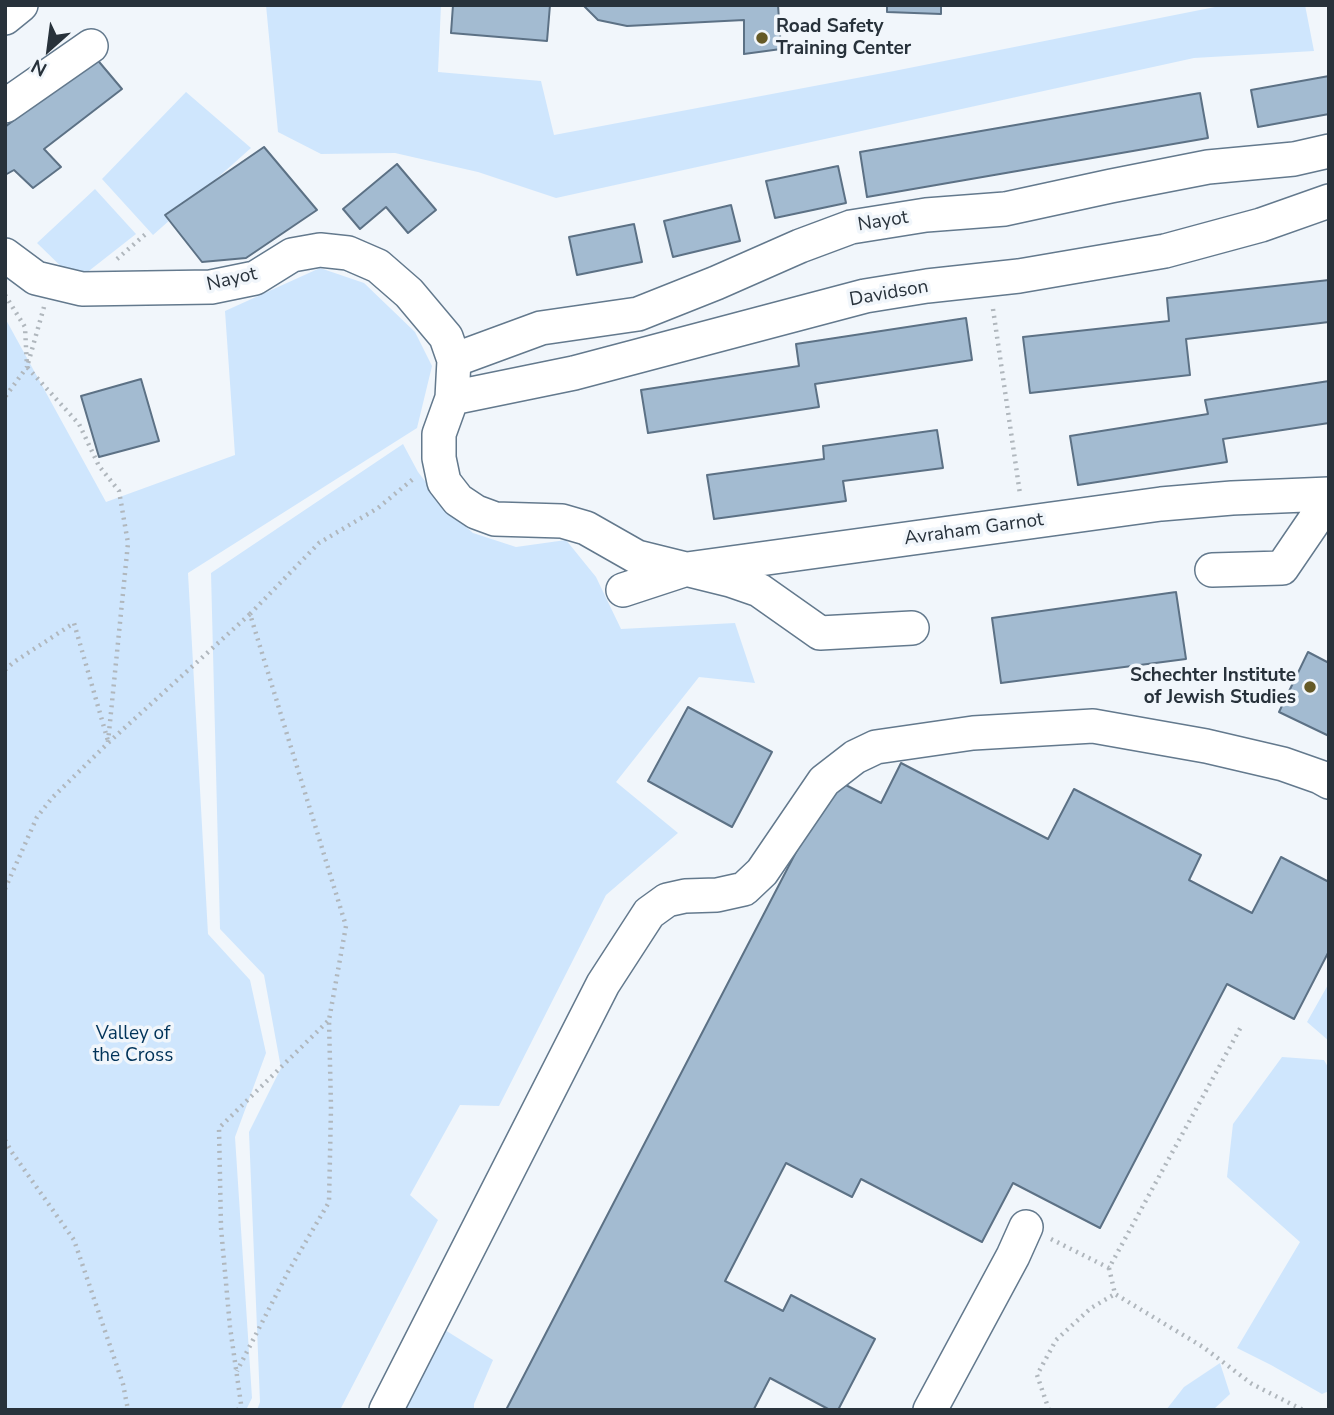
<!DOCTYPE html>
<html>
<head>
<meta charset="utf-8">
<style>
	body { margin:0 }
	#map { position:relative; width:1334px; height:1415px; overflow:hidden; background:#f1f6fb; font-family:"Nunito Sans",sans-serif }
	canvas { display:block }
	.frame { position:absolute; inset:0; border:7px solid #28323b; pointer-events:none }
	.north { position:absolute; left:14px; top:14px; width:70px; height:70px; -webkit-text-stroke:5px #f1f6fb; paint-order:stroke; rotate:208deg; font-size:19px; font-weight:700; line-height:28px; text-align:center; color:#28323b }
	.north::after { content:''; display:block; margin:auto; width:24px; height:32px; background:#28323b; clip-path:polygon(50% 0,100% 100%,50% 72%,0 100%) }
</style>
</head>
<body>
<div id="map">
<canvas width="1334" height="1415"></canvas>
<div class="frame"></div>
<div class="north">N</div>
</div>
<script>
const context = document.querySelector('canvas').getContext('2d');
context.lineJoin = 'round';
function fill(path, color) { context.fillStyle = color; context.fill(path, 'evenodd'); }
const shape = rows => new Path2D(rows.map(r => 'M' + r).join(''));
function strokePath(path, color, width, dash) { context.strokeStyle = color; context.lineWidth = width; context.lineCap = dash ? 'butt' : 'round'; context.setLineDash(dash || []); context.stroke(path); }
function label(font, color, halo, rows, align = 'center') {
  context.font = font + ' "Nunito Sans",sans-serif'; context.lineWidth = 7; context.setLineDash([]); context.textBaseline = 'middle'; context.strokeStyle = halo; context.fillStyle = color; for (const [text, x, y, turn = 0] of rows) {
    context.save(); context.translate(x, y); context.rotate((+turn || 0) * Math.PI / 180); context.textAlign = isNaN(turn) ? turn : align; if (halo) context.strokeText(text, 0, 0); context.fillText(text, 0, 0); context.restore();
  }
}
fill(shape([
	[266,5,441,5,438,72,541,81,554,135,894,71,1225,5,1305,5,1314,51,1194,58,556,198,478,172,395,153,321,154,278,132],
	[186,92,251,148,153,235,102,179],
	[95,189,136,234,76,281,37,243],
	[320,268,364,283,415,332,432,366,417,428,188,573,208,934,250,980,266,1053,235,1137,252,1398,246,1410,5,1410,5,318,106,502,235,455,225,311],
	[403,444,418,472,449,512,473,533,516,547,566,540,596,577,621,629,735,623,755,683,699,677,616,782,678,833,606,895,499,1106,460,1105,410,1195,438,1220,340,1410,257,1410,260,1402,249,1132,281,1068,264,975,220,929,211,573],
	[1329,983,1329,1041,1307,1022],
	[1282,1057,1324,1060,1329,1069,1329,1391,1322,1394,1271,1365,1237,1348,1300,1242,1227,1177,1233,1124],
	[445,1330,493,1360,474,1404,474,1410,397,1410,401,1400],
	[1220,1363,1230,1394,1213,1410,1166,1410,1184,1387]
]), '#cfe6fd');
const building = shape([
	[453,5,550,5,547,41,451,33,453,5],
	[778,5,781,49,744,54,744,20,627,26,598,20,583,5,778,5],
	[887,5,941,5,941,14,887,12,887,5],
	[95,57,122,89,44,149,61,167,33,188,14,170,5,175,5,127,95,57],
	[1329,76,1329,114,1258,127,1251,90,1329,76],
	[1200,93,1208,138,867,197,860,152,1200,93],
	[264,147,317,210,246,258,202,262,165,215,264,147],
	[397,164,436,210,408,233,386,207,360,229,343,209,397,164],
	[838,166,846,203,775,218,766,181,838,166],
	[731,205,740,241,673,257,664,221,731,205],
	[634,224,642,262,577,275,569,237,634,224],
	[1329,280,1329,322,1186,339,1190,375,1030,393,1023,337,1169,321,1167,298,1329,280],
	[966,318,972,360,815,384,819,407,648,433,641,390,799,366,796,344,966,318],
	[141,379,159,441,99,457,81,396,141,379],
	[1329,381,1329,423,1223,439,1227,462,1078,485,1070,436,1208,414,1205,400,1329,381],
	[937,430,943,468,843,481,846,501,714,519,707,475,824,459,823,446,937,430],
	[1176,592,1186,659,1001,683,992,618,1176,592],
	[1308,652,1329,663,1329,736,1279,712,1308,652],
	[688,707,772,752,732,827,648,781,688,707],
	[901,763,1048,839,1074,789,1201,855,1189,880,1252,913,1281,857,1329,882,1329,951,1294,1019,1227,984,1100,1228,1013,1183,982,1242,861,1179,852,1197,786,1163,725,1281,783,1311,791,1295,875,1339,838,1410,830,1410,770,1378,754,1409,757,1410,506,1410,834,779,881,803,901,763]
]);
fill(building, '#a3bbd1');
strokePath(building, '#5c7185', 2);
const minor = shape([
	[5,18,21,5],
	[5,106,91,46],
	[5,255,36,278,82,289,211,287,255,278,292,255,320,250,348,253,378,266,409,293,446,337,454,360,452,398,439,434,439,458,444,482,458,500,476,512,495,519,562,521,586,528,637,557,730,580,759,590,820,633,912,628],
	[454,360,541,328,638,314,716,283,800,246,851,227,926,215,1005,209,1111,186,1208,167,1294,159,1329,151],
	[452,398,574,373,865,296,927,286,1019,276,1165,251,1261,225,1329,201],
	[1212,570,1282,568,1329,499],
	[623,590,687,569,1161,504,1232,498,1329,494],
	[386,1410,603,984,649,913,667,900,685,896,717,895,744,889,762,872,824,781,855,757,876,747,973,733,1093,726,1206,746,1283,764,1320,777,1329,782],
	[930,1410,1013,1256,1026,1227]
]);
strokePath(minor, '#63798d', 36);
strokePath(shape([
	[117,259,148,232],
	[5,295,25,327,27,367,5,397],
	[44,307,27,367,79,424,99,466,119,491,128,543,108,742],
	[993,309,1020,494],
	[250,614,319,543,378,508,413,479],
	[5,670,14,662,74,623,108,741],
	[5,889,37,817,52,798,108,743,250,614,346,926,329,1020,331,1108,329,1202,288,1272,237,1371],
	[5,1140,11,1151,74,1240,123,1384,128,1410],
	[1051,1239,1109,1268,1242,1025],
	[1109,1268,1115,1294,1203,1347,1252,1384,1303,1410],
	[238,1410,241,1404,230,1327,221,1228,219,1128,328,1021],
	[1049,1410,1037,1375,1056,1340,1091,1308,1115,1294]
]), '#b0b7bd', 4.5, [2, 5]);
strokePath(minor, '#fff', 33);
for (const [x, y, r, color] of [
	[762,38,7,"#655a27"],
	[1310,687,7,"#655a27"]
]) { const dot = new Path2D(); dot.arc(x, y, r, 0, 2 * Math.PI); context.fillStyle = color; context.fill(dot); strokePath(dot, '#f1f6fb', 2.5); }
label('bold 19px', '#28323b', '#f1f6fb', [
	["Road Safety",776,27],
	["Training Center",776,49],
	["Schechter Institute",1296,676,"right"],
	["of Jewish Studies",1296,698,"right"]
], 'left');
label('19px', '#28323b', '#f1f6fb', [
	["Nayot",883,222,-9],
	["Nayot",232,280,-13],
	["Davidson",889,294,-10],
	["Avraham Garnot",974,530,-8]
]);
label('19px', '#013359', '#f1f6fb', [
	["Valley of",133,1034],
	["the Cross",133,1056]
]);
</script>
</body>
</html>
